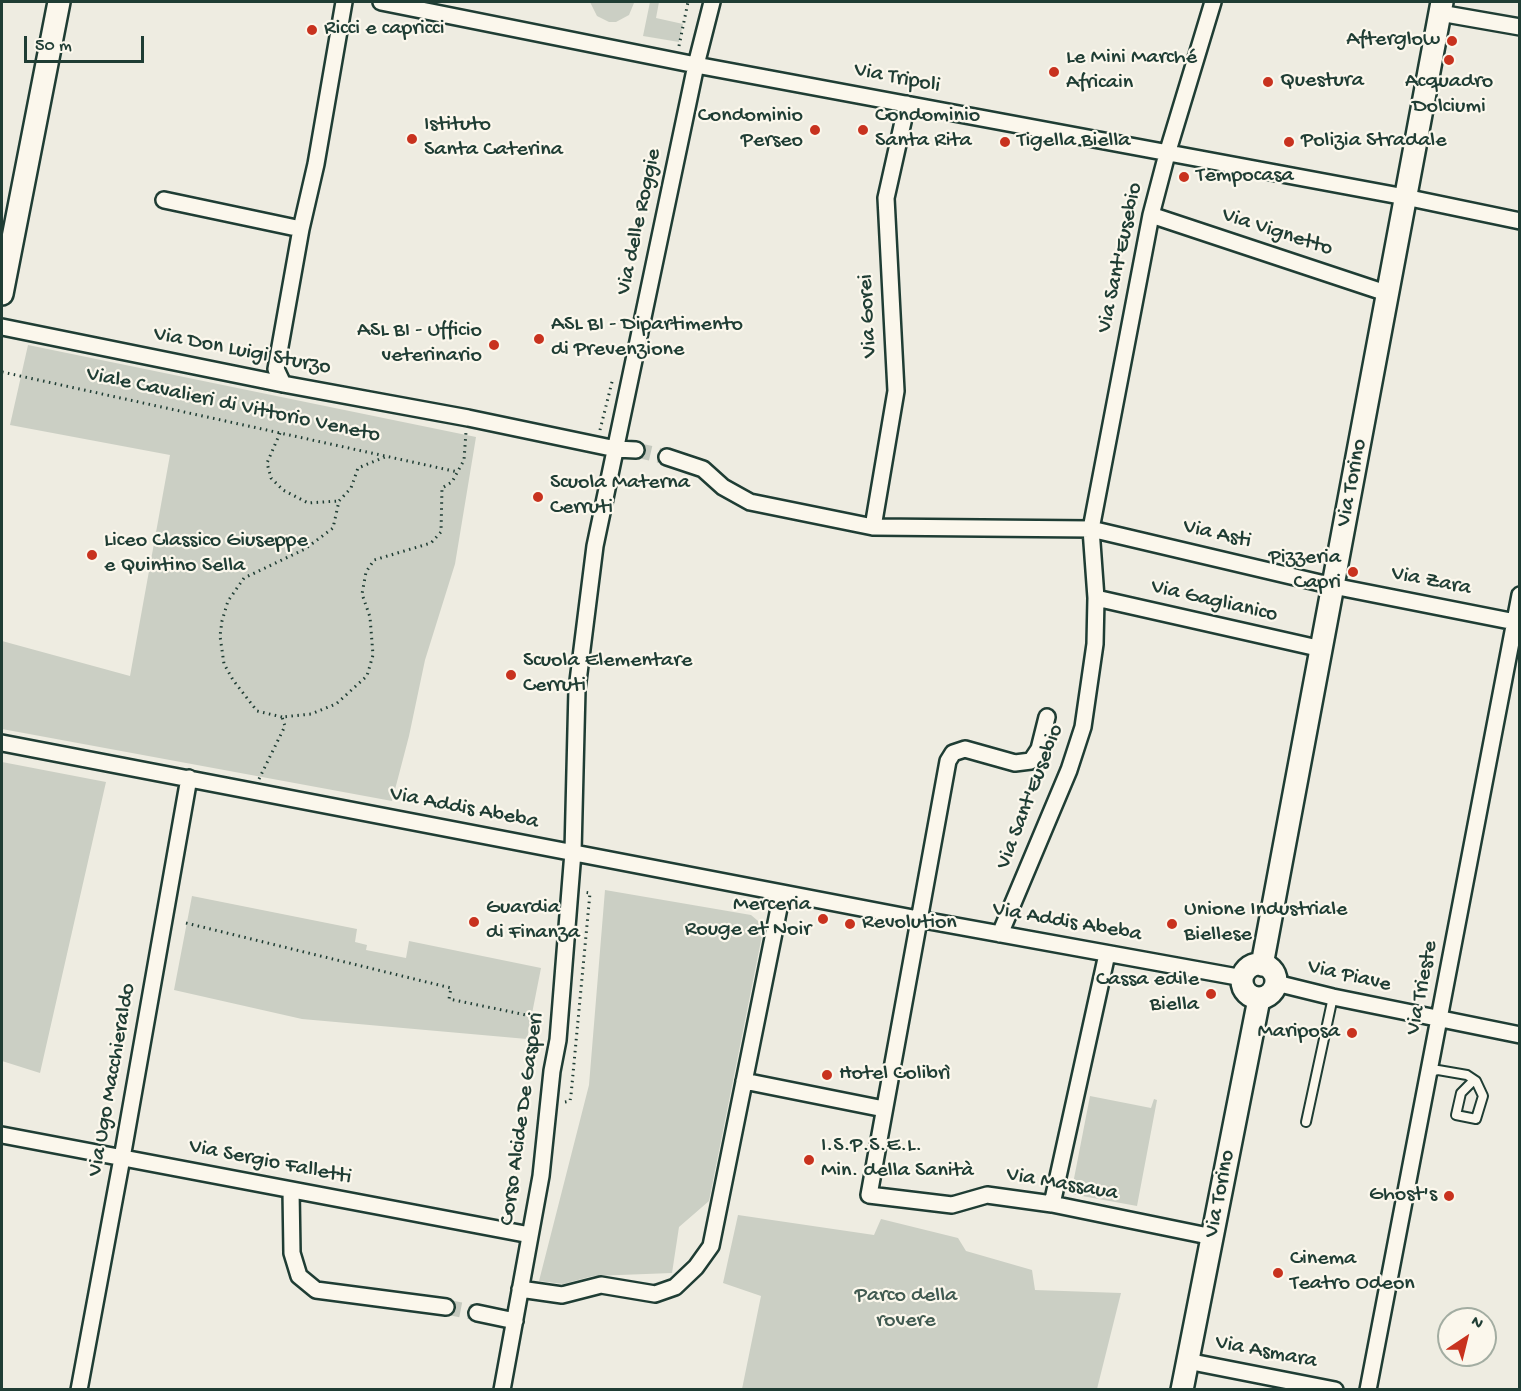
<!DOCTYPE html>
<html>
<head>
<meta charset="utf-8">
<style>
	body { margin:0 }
	#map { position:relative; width:1521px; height:1391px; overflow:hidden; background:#eeece1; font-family:"Gochi Hand",sans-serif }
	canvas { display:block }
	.frame { position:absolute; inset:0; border:3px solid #1f3d34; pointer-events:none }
	.north { position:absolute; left:1437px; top:1307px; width:60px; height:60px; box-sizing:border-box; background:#fbf7ec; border:2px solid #a3ada2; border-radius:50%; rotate:35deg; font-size:16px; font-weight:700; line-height:24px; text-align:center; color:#1f3d34 }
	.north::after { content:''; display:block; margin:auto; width:21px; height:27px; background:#c8321e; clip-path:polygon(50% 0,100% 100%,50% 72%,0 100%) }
	.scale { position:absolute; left:24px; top:36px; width:120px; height:27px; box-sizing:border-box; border:3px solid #1f3d34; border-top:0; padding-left:8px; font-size:18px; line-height:21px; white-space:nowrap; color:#1f3d34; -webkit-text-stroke:4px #fbf7ec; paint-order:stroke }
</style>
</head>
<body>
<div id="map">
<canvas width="1521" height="1391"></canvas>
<div class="frame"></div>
<div class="north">N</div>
<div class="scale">50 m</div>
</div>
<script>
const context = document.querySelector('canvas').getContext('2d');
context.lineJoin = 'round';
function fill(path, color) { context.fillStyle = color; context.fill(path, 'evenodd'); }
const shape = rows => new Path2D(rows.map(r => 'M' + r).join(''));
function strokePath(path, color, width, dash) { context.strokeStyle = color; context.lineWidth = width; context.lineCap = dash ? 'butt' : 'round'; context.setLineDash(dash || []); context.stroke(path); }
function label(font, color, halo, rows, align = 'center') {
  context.font = font + ' "Gochi Hand",sans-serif'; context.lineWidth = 4.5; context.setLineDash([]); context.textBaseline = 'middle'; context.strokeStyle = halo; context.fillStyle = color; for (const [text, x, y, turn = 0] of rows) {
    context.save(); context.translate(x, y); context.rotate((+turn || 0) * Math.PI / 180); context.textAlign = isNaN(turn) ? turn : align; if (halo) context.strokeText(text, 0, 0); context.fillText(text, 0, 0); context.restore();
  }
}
fill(shape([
	[590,2,634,2,634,3,629,15,616,22,609,22,597,16],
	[650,2,659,2,656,18,683,24,679,42,643,36],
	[28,345,476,437,455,564,425,660,409,736,392,801,2,729,2,641,130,676,170,455,10,425],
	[2,762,106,782,40,1073,2,1061],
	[605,890,751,915,764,926,709,1201,679,1227,672,1273,593,1276,563,1284,539,1281,589,1085],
	[192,896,357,929,355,942,367,945,366,950,406,958,409,941,541,968,527,1039,302,1019,174,990],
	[1090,1096,1151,1108,1154,1099,1157,1100,1137,1206,1071,1194],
	[738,1215,874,1235,881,1219,958,1238,966,1251,1032,1270,1035,1290,1121,1293,1097,1389,742,1389,761,1296,723,1283]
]), '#cbcfc4');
strokePath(shape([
	[636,450,667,457],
	[446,1307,477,1313]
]), '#c5c9be', 15, [15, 8]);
const lane = shape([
	[1429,1072,1438,1070,1467,1075,1476,1081,1483,1096,1476,1119,1456,1115,1461,1093,1473,1081],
	[1306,1122,1333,997]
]);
const street = shape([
	[381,2,696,65,1405,197,1520,221],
	[1440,13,1520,27],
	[164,200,301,229],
	[1151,215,1389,294],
	[2,327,283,384,468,418,616,449,636,450],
	[283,384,276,369,301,229,316,164,344,2],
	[667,457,703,469,723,487,750,502,873,527,1091,529,1333,586,1520,623],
	[873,527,896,391,886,198,907,104],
	[1096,598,1322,649],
	[1047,717,1039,749,1031,761,1015,763,965,749,953,753,948,761,869,1195,952,1205,987,1195,1052,1204,1213,1237],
	[2,743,918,919,1243,978],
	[1000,934,1069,770,1083,727,1095,644,1096,598,1091,529,1151,215,1167,154,1213,2],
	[1276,983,1333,997,1520,1035],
	[744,1081,884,1109],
	[2,1135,530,1235],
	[291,1190,292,1253,299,1276,316,1290,446,1307],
	[1052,1204,1107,954],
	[520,1289,562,1295,601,1285,655,1294,675,1287,696,1267,711,1246,782,893],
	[477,1313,515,1321],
	[1187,1361,1335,1390],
	[79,1390,122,1158,189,778],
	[502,1390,541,1176,552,1071,558,1040,573,852,577,689,595,546,696,65,712,2],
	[1368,1390,1520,595]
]);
const secondary = shape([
	[2,294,59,2],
	'1242 981a17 17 0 1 1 34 0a17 17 0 1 1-34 0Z',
	[1262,965,1442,2],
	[1182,1390,1259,999]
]);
strokePath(lane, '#1f3d34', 12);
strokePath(street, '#1f3d34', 20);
strokePath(secondary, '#1f3d34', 26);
strokePath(shape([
	[679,46,688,2],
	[2,372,458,472],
	[600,430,613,378],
	[280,433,267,463,271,478,283,490,308,503,338,501],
	[282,717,257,711,233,680,224,664,220,636,222,621,228,601,244,578,305,549,333,528,339,501,351,488,358,468,385,457],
	[259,779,285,726,282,717,311,714,336,704,367,676,373,655,370,617,362,594,366,572,374,560,431,543,441,532,442,488,452,482,464,460,466,432],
	[186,923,451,988,449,999,531,1016],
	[565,1102,570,1101,571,1095,590,893,583,892]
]), '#1f3d34', 3, [1.5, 4.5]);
strokePath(lane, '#fbf7ec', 8);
strokePath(street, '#fbf7ec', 15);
strokePath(secondary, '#fbf7ec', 21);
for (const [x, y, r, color] of [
	[312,30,6,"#c8321e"],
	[1452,41,6,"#c8321e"],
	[1449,60,6,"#c8321e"],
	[1054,72,6,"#c8321e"],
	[1268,82,6,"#c8321e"],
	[815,130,6,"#c8321e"],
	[863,130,6,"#c8321e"],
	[412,139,6,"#c8321e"],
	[1005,142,6,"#c8321e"],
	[1289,142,6,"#c8321e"],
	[1184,177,6,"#c8321e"],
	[539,339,6,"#c8321e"],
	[494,345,6,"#c8321e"],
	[538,497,6,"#c8321e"],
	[92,555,6,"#c8321e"],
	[1353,572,6,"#c8321e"],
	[511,675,6,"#c8321e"],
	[823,919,6,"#c8321e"],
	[474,922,6,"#c8321e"],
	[850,924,6,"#c8321e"],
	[1172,924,6,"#c8321e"],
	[1211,994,6,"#c8321e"],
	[1352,1033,6,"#c8321e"],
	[827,1075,6,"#c8321e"],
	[809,1160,6,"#c8321e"],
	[1449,1196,6,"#c8321e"],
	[1278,1273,6,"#c8321e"]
]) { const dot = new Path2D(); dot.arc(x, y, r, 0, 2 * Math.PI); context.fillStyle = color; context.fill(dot); strokePath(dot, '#fbf7ec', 2); }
label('22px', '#1f3d34', '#fbf7ec', [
	["Ricci e capricci",324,30],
	["Afterglow",1440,41,"right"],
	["Le Mini Marché",1066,59],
	["Africain",1066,84],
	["Questura",1280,82],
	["Acquadro",1449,83,"center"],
	["Dolciumi",1449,108,"center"],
	["Condominio",803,117,"right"],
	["Perseo",803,142,"right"],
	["Condominio",875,117],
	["Santa Rita",875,142],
	["Istituto",424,126],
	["Santa Caterina",424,151],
	["Tigella Biella",1017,142],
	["Polizia Stradale",1301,142],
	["Tempocasa",1196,177],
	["ASL BI - Dipartimento",551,326],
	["di Prevenzione",551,351],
	["ASL BI - Ufficio",482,332,"right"],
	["veterinario",482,357,"right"],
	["Scuola Materna",550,484],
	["Cerruti",550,509],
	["Liceo Classico Giuseppe",104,542],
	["e Quintino Sella",104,567],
	["Pizzeria",1341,559,"right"],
	["Capri",1341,584,"right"],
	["Scuola Elementare",523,662],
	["Cerruti",523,687],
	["Merceria",811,906,"right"],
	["Rouge et Noir",811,931,"right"],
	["Guardia",486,909],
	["di Finanza",486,934],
	["Unione Industriale",1184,911],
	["Biellese",1184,936],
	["Revolution",862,924],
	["Cassa edile",1199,981,"right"],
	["Biella",1199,1006,"right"],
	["Mariposa",1340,1033,"right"],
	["Hotel Colibrì",839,1075],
	["I.S.P.S.E.L.",821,1147],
	["Min. della Sanità",821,1172],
	["Ghost's",1437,1196,"right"],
	["Cinema",1290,1260],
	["Teatro Odeon",1290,1285]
], 'left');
label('22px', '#1f3d34', '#fbf7ec', [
	["Via Tripoli",897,79,11],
	["Via delle Roggie",640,222,-78],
	["Via Vignetto",1277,233,18],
	["Via Sant'Eusebio",1121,258,-78],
	["Via Gorei",869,316,-93],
	["Via Don Luigi Sturzo",242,352,11],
	["Viale Cavalieri di Vittorio Veneto",233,406,12],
	["Via Torino",1353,483,-79],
	["Via Asti",1217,535,13],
	["Via Zara",1431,582,11],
	["Via Gaglianico",1214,602,13],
	["Via Sant'Eusebio",1031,797,-69],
	["Via Addis Abeba",464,809,11],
	["Via Addis Abeba",1067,923,10],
	["Via Piave",1349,977,13],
	["Via Trieste",1423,988,-79],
	["Via Ugo Macchieraldo",113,1080,-80],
	["Corso Alcide De Gasperi",523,1119,-82],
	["Via Sergio Falletti",270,1163,11],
	["Via Massaua",1062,1185,10],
	["Via Torino",1221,1194,-79],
	["Via Asmara",1266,1353,11]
]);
label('22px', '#415a51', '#fbf7ec', [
	["Parco della",906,1297],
	["rovere",906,1322]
]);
</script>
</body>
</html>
